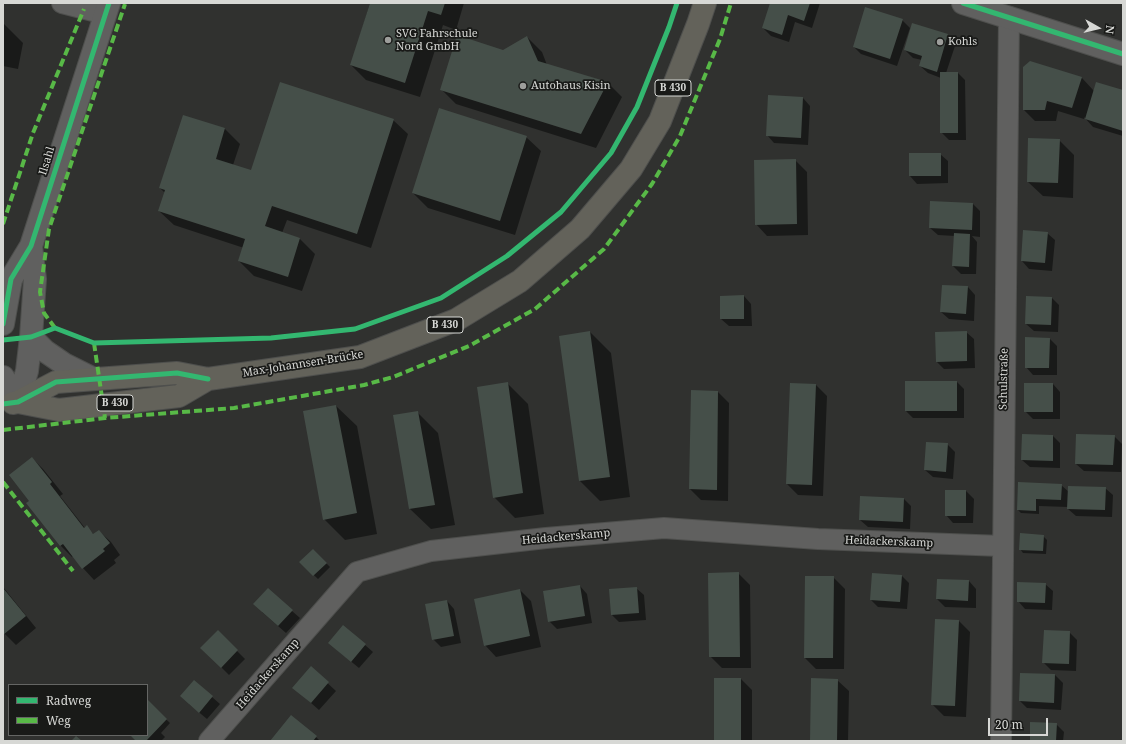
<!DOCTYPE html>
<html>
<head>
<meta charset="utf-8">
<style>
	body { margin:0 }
	#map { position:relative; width:1126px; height:744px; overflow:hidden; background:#30312f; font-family:"Noto Serif",serif }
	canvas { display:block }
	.frame { position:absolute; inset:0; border:4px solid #d7d8d5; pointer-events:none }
	.legend { position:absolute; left:8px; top:684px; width:140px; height:52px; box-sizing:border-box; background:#191a18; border:1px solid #656664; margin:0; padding:5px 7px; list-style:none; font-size:12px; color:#d7d8d5 }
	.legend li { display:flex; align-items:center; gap:8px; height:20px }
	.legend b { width:20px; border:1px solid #656664 }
	.north { position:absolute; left:1078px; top:8px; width:40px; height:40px; -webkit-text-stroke:3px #191a18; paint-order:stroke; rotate:98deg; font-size:11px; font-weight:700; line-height:16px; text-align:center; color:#d7d8d5 }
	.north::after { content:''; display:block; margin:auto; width:14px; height:18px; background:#d7d8d5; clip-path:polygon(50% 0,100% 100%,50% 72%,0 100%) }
	.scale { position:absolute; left:988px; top:718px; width:60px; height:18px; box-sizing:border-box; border:2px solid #d7d8d5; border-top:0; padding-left:5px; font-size:12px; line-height:14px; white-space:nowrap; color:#d7d8d5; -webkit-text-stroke:3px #191a18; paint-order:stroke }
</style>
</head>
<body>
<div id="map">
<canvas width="1126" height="744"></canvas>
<div class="frame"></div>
<ul class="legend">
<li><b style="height:5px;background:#33b770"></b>Radweg</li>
<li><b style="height:5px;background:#58b947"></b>Weg</li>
</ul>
<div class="north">N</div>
<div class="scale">20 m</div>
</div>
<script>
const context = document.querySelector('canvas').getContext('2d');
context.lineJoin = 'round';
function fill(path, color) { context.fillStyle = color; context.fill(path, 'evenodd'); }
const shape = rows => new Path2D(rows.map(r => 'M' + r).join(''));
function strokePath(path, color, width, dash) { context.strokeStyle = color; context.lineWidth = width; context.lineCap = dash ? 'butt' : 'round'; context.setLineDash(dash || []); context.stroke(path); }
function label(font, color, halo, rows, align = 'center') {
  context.font = font + ' "Noto Serif",serif'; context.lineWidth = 3.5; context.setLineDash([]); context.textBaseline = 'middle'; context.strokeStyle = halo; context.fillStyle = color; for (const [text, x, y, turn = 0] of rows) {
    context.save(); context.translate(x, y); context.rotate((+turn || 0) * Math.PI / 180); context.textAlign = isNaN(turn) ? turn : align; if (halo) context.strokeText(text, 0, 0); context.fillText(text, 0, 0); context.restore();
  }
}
fill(shape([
	[370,3,464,3,456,30,443,25,420,97,366,80,351,65],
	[771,3,820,3,812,28,795,22,789,42,771,36,763,28],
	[902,20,910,28,897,66,861,54,854,47],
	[3,23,23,43,18,69,3,66],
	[913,24,948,35,956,43,946,73,958,73,965,80,966,140,949,140,941,132,941,78,928,73,920,66,922,60,913,58,905,50],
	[527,37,542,52,547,65,607,82,622,97,596,148,456,104,441,89],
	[1082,78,1094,91,1123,91,1123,136,1093,127,1084,117,1084,119,1058,111,1056,121,1035,121,1024,110],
	[803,98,810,106,808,145,774,143,767,135],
	[184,116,225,129,240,144,233,165,252,172,393,120,408,134,371,248,287,220,282,233,300,239,315,254,302,291,254,276,239,261,244,248,174,225,159,211,165,193,160,188],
	[526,137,541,151,515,235,428,208,413,193],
	[1059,140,1074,155,1073,198,1043,196,1028,182],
	[910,154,940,154,948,161,948,183,917,184,910,176],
	[795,160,807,172,808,235,767,236,756,224],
	[973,204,980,211,980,237,972,236,977,242,976,274,961,274,953,266,955,236,938,235,930,228],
	[1047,233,1055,240,1052,271,1029,269,1022,261],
	[968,287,975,295,974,321,949,319,941,312],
	[744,296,751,304,752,326,729,326,721,319],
	[1052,298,1059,305,1058,332,1034,331,1026,324],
	[590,332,611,353,630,497,600,501,580,481],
	[966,332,974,339,975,368,944,369,937,362],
	[1050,339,1057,346,1057,375,1033,375,1026,367],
	[957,382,964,389,964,418,913,418,906,411],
	[507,383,528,404,544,514,515,518,494,497],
	[1053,384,1060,392,1060,419,1033,419,1025,411],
	[816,385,827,396,823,496,798,495,787,484],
	[692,391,718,392,729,403,728,501,701,500,690,489],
	[336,406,357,426,377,534,345,540,324,519],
	[417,412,438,433,455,525,431,529,410,509],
	[1053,436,1060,443,1060,468,1030,467,1022,460],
	[1114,436,1122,444,1121,472,1084,471,1076,464],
	[947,444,955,452,953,479,933,477,925,470],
	[32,458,43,469,63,494,60,496,85,528,86,527,94,535,99,531,111,542,120,555,114,560,116,563,94,580,83,568,73,556,72,557,61,546,27,503,30,501],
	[1019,483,1061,485,1069,492,1105,488,1113,495,1112,517,1076,516,1068,509,1068,507,1039,506,1039,514,1021,513,1018,510],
	[946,491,966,491,974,499,973,523,953,523,946,515],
	[904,499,911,506,910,529,868,527,860,520],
	[1043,536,1047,540,1046,554,1023,553,1020,549],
	[313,550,330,567,318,579,300,562],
	[738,573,750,585,751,668,722,668,710,656],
	[902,576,909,583,907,609,878,607,871,600],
	[833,577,845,589,844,669,816,669,805,658],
	[969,581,976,589,976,608,945,607,937,599],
	[1045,584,1053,591,1052,610,1025,609,1018,601],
	[580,586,587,594,592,623,557,629,549,621],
	[3,587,36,628,16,645,3,632],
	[636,588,644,595,646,620,619,622,612,615],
	[520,590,531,601,541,647,496,657,485,645],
	[447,601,454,609,461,643,441,647,433,639],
	[292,611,300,618,286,633,262,612],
	[959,621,970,632,966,717,944,716,932,704],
	[218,632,245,659,229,675,202,648],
	[1069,632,1077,640,1076,671,1051,670,1043,662],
	[365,645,373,652,359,668,337,650],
	[311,668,336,691,319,710,294,688],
	[1021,674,1055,675,1063,683,1061,710,1027,708,1020,701],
	[741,679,752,690,752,741,715,741],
	[837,680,849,691,848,741,811,741],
	[212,697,220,704,207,719,189,704],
	[148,702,170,723,161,733,165,737,161,741,137,741,131,735,147,735,147,703],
	[1056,724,1064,732,1063,741,1031,741],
	[316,737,320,741,271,741]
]), '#0007');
fill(shape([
	[370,3,445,3,441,15,428,11,405,83,350,65],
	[770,3,810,3,804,21,788,15,782,35,762,28],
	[865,7,903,19,890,59,853,47],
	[912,23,948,34,937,72,919,66,922,56,904,50],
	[457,35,503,50,527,36,538,61,608,82,581,134,440,90],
	[1030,61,1082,77,1072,108,1047,101,1045,110,1023,110,1023,67],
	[940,72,958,72,958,133,940,133],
	[280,82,394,119,357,234,272,206,265,226,300,238,288,277,238,261,245,239,158,211,165,190,159,188,183,115,225,128,216,159,251,170],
	[1096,82,1123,90,1123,131,1085,119],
	[768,95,803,97,801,138,766,136],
	[439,108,527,136,500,221,412,193],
	[1028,138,1060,139,1058,183,1027,182],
	[909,153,941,153,941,176,909,176],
	[796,159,797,224,755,225,754,160],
	[930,201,973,203,972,230,929,228],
	[1023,230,1048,232,1045,263,1021,261],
	[954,233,970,234,969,267,952,266],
	[942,285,968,286,966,314,940,312],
	[744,295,744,319,720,319,720,296],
	[1026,296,1052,297,1051,325,1025,324],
	[590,331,610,477,579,481,559,336],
	[967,331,967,361,936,362,935,332],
	[1025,337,1050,338,1049,368,1025,368],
	[905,381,957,381,957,411,905,411],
	[508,382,523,493,493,498,477,387],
	[790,383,816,384,812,485,786,484],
	[1024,383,1053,383,1053,412,1024,412],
	[691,390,718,391,717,490,689,489],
	[336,405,357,513,323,520,303,411],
	[418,411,435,505,409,509,393,415],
	[1022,434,1053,435,1053,461,1021,460],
	[1076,434,1115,435,1113,465,1075,464],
	[926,442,948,443,946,472,924,470],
	[32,457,52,482,50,484,84,528,87,525,93,534,99,530,110,543,103,549,105,551,82,569,63,544,60,546,26,503,29,501,9,475],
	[1018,482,1062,484,1061,500,1036,499,1036,511,1017,510],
	[1068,486,1106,487,1105,510,1067,509],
	[945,490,966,490,966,516,945,516],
	[860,496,904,498,903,522,859,520],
	[1020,533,1044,535,1043,551,1019,550],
	[313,549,327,563,313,576,299,562],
	[739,572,740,657,709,657,708,573],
	[872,573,902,575,900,602,870,600],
	[805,576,834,576,833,658,804,658],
	[937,579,969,580,968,601,936,599],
	[1017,582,1046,583,1045,603,1017,602],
	[580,585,585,616,548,622,543,591],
	[637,587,639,613,611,615,609,589],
	[3,588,26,616,3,635],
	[268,588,293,610,278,626,253,604],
	[520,589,530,636,484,646,474,599],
	[447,600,454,636,432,640,425,604],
	[935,619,959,620,955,706,931,705],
	[343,625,366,644,351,662,328,643],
	[218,630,238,650,221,668,200,648],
	[1044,630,1070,631,1069,664,1042,663],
	[311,666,329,682,311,703,292,688],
	[1020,673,1055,674,1054,703,1019,701],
	[714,678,741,678,741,741,714,741],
	[811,678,838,679,837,741,810,741],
	[194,680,213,696,199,713,180,696],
	[148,700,167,719,146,741,136,741,130,735,147,735,147,702],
	[291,715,317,736,313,741,270,741],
	[1030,722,1057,723,1056,741,1030,741],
	[76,736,82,741,71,741]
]), '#454f49');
const street = shape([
	[62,3,105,14],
	[209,741,357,572,431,551,546,538,664,528,818,539,1002,546],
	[1001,741,1009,17]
]);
const secondary = shape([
	[963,3,1123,54],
	[3,324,11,279,31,246,109,3],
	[31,337,45,351,64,364,94,379],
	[3,377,18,402],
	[18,402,27,371,31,337,35,279,31,246]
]);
const primary = shape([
	[18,402,56,382,177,373,208,379,360,357,456,320,520,281,580,229,631,169,660,121,698,24,705,3],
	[13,403,18,402,59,410,179,396,208,379]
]);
strokePath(street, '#4e4f4d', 22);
strokePath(secondary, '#4e4f4d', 24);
strokePath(primary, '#4e4f4d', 24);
strokePath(street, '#60605f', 20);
strokePath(secondary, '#60605f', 22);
strokePath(primary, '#63625a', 22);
strokePath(shape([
	[3,224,33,133,84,9],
	[55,328,44,313,40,292,49,229,125,4],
	[94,343,105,418],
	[3,430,105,418,234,408,364,385,393,377,469,346,535,309,604,249,652,184,680,136,720,39,731,3],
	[3,482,73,571]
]), '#58b947', 4, [8, 4]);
strokePath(shape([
	[963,3,1123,54],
	[3,324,11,279,31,246,109,3],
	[3,340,31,337,55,328,94,343,271,338,355,329,441,298,507,256,561,212,611,153,637,107,669,27,677,3],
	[3,404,18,402,56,382,177,373,208,379]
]), '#33b770', 5);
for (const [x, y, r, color] of [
	[388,40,4,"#9d9e9b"],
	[940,42,4,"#9d9e9b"],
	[523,86,4,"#9d9e9b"]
]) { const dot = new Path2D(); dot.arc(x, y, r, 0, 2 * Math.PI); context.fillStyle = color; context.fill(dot); strokePath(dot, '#191a18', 1.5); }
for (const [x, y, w] of [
	[673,88,36],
	[445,325,36],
	[115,403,36]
]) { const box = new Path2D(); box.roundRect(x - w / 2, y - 8, w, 16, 3); context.fillStyle = '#191a18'; context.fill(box); strokePath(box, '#d7d8d5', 1); }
label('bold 10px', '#d7d8d5', null, [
	["B 430",673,88],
	["B 430",445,325],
	["B 430",115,403]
]);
label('11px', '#d7d8d5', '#191a18', [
	["SVG Fahrschule",396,34],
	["Nord GmbH",396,47],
	["Kohls",948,42],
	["Autohaus Kisin",531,86]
], 'left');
label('11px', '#d7d8d5', '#191a18', [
	["Ilsahl",47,161,-73],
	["Max-Johannsen-Brücke",303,364,-9],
	["Schulstraße",1004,379,-89],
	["Heidackerskamp",566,537,-5],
	["Heidackerskamp",889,542,2],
	["Heidackerskamp",268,674,-49]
]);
</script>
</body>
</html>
